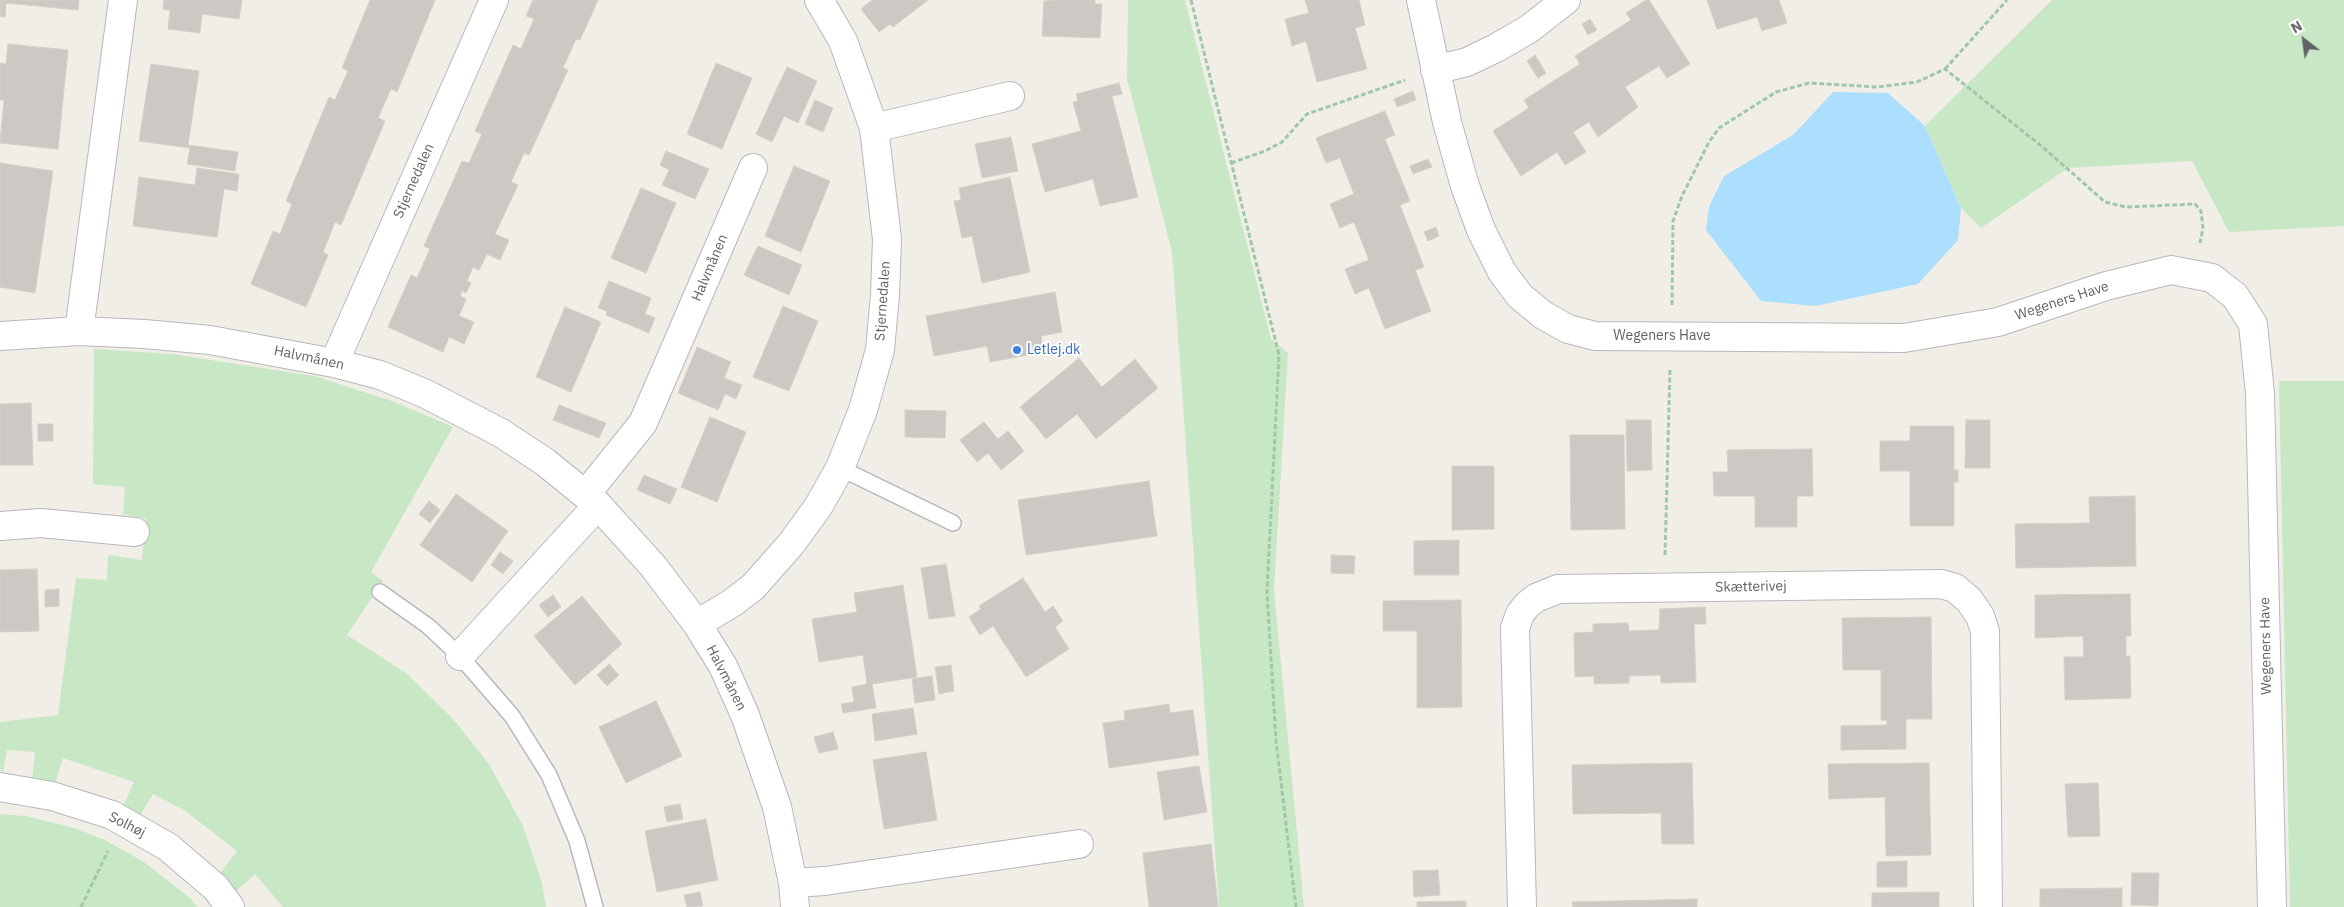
<!DOCTYPE html>
<html>
<head>
<meta charset="utf-8">
<style>
	body { margin:0 }
	#map { position:relative; width:2344px; height:907px; overflow:hidden; background:#f1eee8; font-family:"IBM Plex Sans",sans-serif }
	canvas { display:block }
	.north { position:absolute; left:2279px; top:15px; width:50px; height:50px; -webkit-text-stroke:4px #fff; paint-order:stroke; rotate:330deg; font-size:14px; font-weight:700; line-height:20px; text-align:center; color:#5f6367 }
	.north::after { content:''; display:block; margin:auto; width:18px; height:22px; background:#5f6367; clip-path:polygon(50% 0,100% 100%,50% 72%,0 100%) }
</style>
</head>
<body>
<div id="map">
<canvas width="2344" height="907"></canvas>
<div class="north">N</div>
</div>
<script>
const context = document.querySelector('canvas').getContext('2d');
context.lineJoin = 'round';
function fill(path, color) { context.fillStyle = color; context.fill(path, 'evenodd'); }
const shape = rows => new Path2D(rows.map(r => 'M' + r).join(''));
function strokePath(path, color, width, dash) { context.strokeStyle = color; context.lineWidth = width; context.lineCap = dash ? 'butt' : 'round'; context.setLineDash(dash || []); context.stroke(path); }
function label(font, color, halo, rows, align = 'center') {
  context.font = font + ' "IBM Plex Sans",sans-serif'; context.lineWidth = 4; context.setLineDash([]); context.textBaseline = 'middle'; context.strokeStyle = halo; context.fillStyle = color; for (const [text, x, y, turn = 0] of rows) {
    context.save(); context.translate(x, y); context.rotate((+turn || 0) * Math.PI / 180); context.textAlign = isNaN(turn) ? turn : align; if (halo) context.strokeText(text, 0, 0); context.fillText(text, 0, 0); context.restore();
  }
}
fill(shape([
	[1128,0,1185,0,1271,339,1288,353,1274,590,1304,907,1219,907,1172,252,1127,78],
	[2052,0,2344,0,2344,226,2229,232,2192,161,2068,168,1981,228,1961,208,1925,126],
	[94,349,172,354,314,376,392,401,453,427,371,572,383,581,347,635,406,673,453,719,489,764,523,826,542,883,546,907,283,907,255,874,234,893,218,876,237,851,184,810,153,794,140,816,122,809,134,782,63,758,55,784,32,780,35,752,7,750,3,773,0,768,0,722,58,715,76,578,107,580,108,555,142,560,146,519,123,514,125,487,93,484],
	[2279,381,2344,381,2344,907,2290,907],
	[0,814,25,816,74,828,107,841,144,862,190,898,198,907,0,907]
]), '#c8e7c5');
fill(shape([
	[1833,92,1888,93,1925,126,1961,208,1958,240,1918,284,1815,306,1761,301,1706,230,1709,207,1724,176,1793,135]
]), '#abdffd');
const building = shape([
	[0,0,79,0,78,10,6,3,5,17,0,16,0,0],
	[164,0,242,0,239,19,202,14,200,33,168,29,170,10,163,9,164,0],
	[370,0,435,0,397,92,391,89,378,118,385,121,341,225,335,222,323,252,328,255,306,307,251,284,273,231,280,234,292,204,286,201,329,97,335,100,348,71,342,68,370,0],
	[533,0,598,0,580,40,576,39,563,68,568,70,529,155,524,153,511,182,518,185,495,234,509,240,500,260,487,254,479,270,473,267,467,281,471,283,466,293,462,291,460,296,466,299,459,316,474,322,464,344,449,337,443,352,388,327,411,275,417,278,430,249,424,246,462,161,469,163,482,134,475,131,513,45,521,49,534,19,526,16,533,0],
	[872,0,928,0,893,27,890,24,879,32,861,9,872,0],
	[1056,0,1095,0,1095,4,1102,4,1100,38,1042,36,1044,1,1056,0],
	[1305,0,1359,0,1365,25,1355,28,1367,69,1317,82,1306,41,1292,46,1285,19,1309,13,1305,0],
	[1646,0,1649,0,1690,64,1667,78,1659,66,1625,87,1638,107,1598,137,1589,122,1573,132,1586,152,1565,165,1557,152,1521,176,1493,131,1529,108,1524,100,1580,64,1575,56,1631,20,1626,13,1646,0],
	[1707,0,1779,0,1787,23,1762,31,1757,17,1717,29,1707,0],
	[1590,19,1597,30,1588,35,1582,24,1590,19],
	[8,44,68,50,58,149,0,143,4,100,0,100,0,63,6,64,8,44],
	[1535,55,1546,73,1538,78,1527,61,1535,55],
	[716,63,752,78,722,149,687,134,716,63],
	[151,64,199,71,188,145,238,152,235,171,187,164,190,148,139,141,151,64],
	[787,67,817,81,798,123,784,116,772,142,756,134,787,67],
	[1119,83,1122,94,1112,96,1138,197,1100,206,1093,179,1045,192,1032,144,1081,131,1073,102,1078,101,1076,94,1119,83],
	[1413,91,1416,100,1397,107,1394,99,1413,91],
	[815,100,833,108,823,132,805,124,815,100],
	[1385,111,1395,135,1385,139,1410,201,1400,205,1424,267,1415,270,1431,311,1385,329,1369,288,1355,294,1345,269,1369,260,1354,222,1340,228,1330,204,1354,194,1340,158,1326,163,1316,138,1385,111],
	[1011,137,1018,171,982,178,975,144,1011,137],
	[666,151,709,169,695,199,662,185,669,170,660,165,666,151],
	[1428,159,1432,167,1413,174,1410,166,1428,159],
	[0,163,53,171,35,293,0,287,0,163],
	[794,166,830,181,801,252,765,236,794,166],
	[197,168,239,174,237,191,224,189,217,237,133,226,139,177,195,185,197,168],
	[1010,177,1030,272,982,283,972,236,962,238,954,201,961,200,959,188,1010,177],
	[641,188,676,203,646,273,611,258,641,188],
	[1436,227,1439,236,1428,241,1424,232,1436,227],
	[758,246,802,265,789,295,744,275,758,246],
	[609,281,651,298,645,314,655,318,649,333,606,315,607,311,598,308,609,281],
	[1055,292,1062,332,1041,336,1044,352,990,362,987,346,934,356,926,316,1055,292],
	[783,306,818,321,789,391,753,377,783,306],
	[565,307,601,322,571,392,536,377,565,307],
	[697,347,731,362,724,378,742,385,736,399,725,394,718,410,678,393,697,347],
	[1079,358,1102,387,1135,359,1158,388,1096,439,1077,414,1046,439,1020,407,1079,358],
	[31,403,33,465,0,465,0,404,31,403],
	[559,405,606,423,599,438,553,420,559,405],
	[905,410,946,411,945,438,905,437,905,410],
	[710,417,746,432,717,502,681,487,710,417],
	[1626,420,1651,420,1652,470,1627,471,1626,420],
	[1966,420,1990,420,1990,468,1965,468,1966,420],
	[984,422,998,439,1008,431,1024,451,1001,470,988,453,977,462,960,440,984,422],
	[38,424,53,424,53,441,38,441,38,424],
	[1910,426,1954,426,1954,470,1958,470,1958,482,1954,482,1954,526,1910,526,1910,471,1880,471,1880,441,1910,441,1910,426],
	[1570,435,1624,435,1625,529,1571,530,1570,435],
	[1812,449,1813,496,1797,496,1797,527,1755,527,1755,496,1714,496,1713,472,1728,472,1727,450,1812,449],
	[1452,466,1494,466,1494,529,1452,530,1452,466],
	[644,475,677,489,670,504,637,490,644,475],
	[1149,481,1157,536,1026,555,1018,500,1149,481],
	[456,494,508,531,472,582,420,545,456,494],
	[2135,496,2136,566,2016,568,2015,524,2090,523,2089,497,2135,496],
	[429,501,440,510,430,523,419,514,429,501],
	[1459,540,1459,575,1414,575,1414,541,1459,540],
	[500,552,513,561,503,574,491,565,500,552],
	[1331,555,1355,556,1354,574,1331,573,1331,555],
	[946,564,955,616,929,619,921,568,946,564],
	[37,569,39,631,0,632,0,570,37,569],
	[1023,578,1045,612,1053,606,1063,621,1055,627,1069,649,1026,677,993,626,980,635,969,617,981,609,979,606,1023,578],
	[903,585,917,677,872,684,876,708,843,713,841,704,854,702,852,687,867,684,863,655,819,662,812,619,857,612,854,593,903,585],
	[59,589,59,606,45,607,45,590,59,589],
	[2130,594,2131,636,2126,636,2126,656,2130,656,2131,698,2065,700,2064,657,2084,657,2083,636,2035,638,2035,595,2130,594],
	[553,595,561,607,548,617,539,605,553,595],
	[582,596,622,644,575,685,534,636,582,596],
	[1461,600,1462,707,1417,708,1417,631,1383,631,1383,601,1461,600],
	[1705,607,1706,624,1694,624,1696,682,1661,683,1661,675,1629,676,1629,683,1594,684,1594,676,1575,677,1574,633,1593,632,1593,624,1628,623,1629,631,1659,630,1660,609,1705,607],
	[1931,617,1932,719,1906,719,1906,749,1841,750,1841,726,1887,725,1887,720,1881,720,1881,670,1843,670,1842,618,1931,617],
	[609,664,619,675,607,686,597,675,609,664],
	[951,665,954,691,939,694,935,667,951,665],
	[932,676,935,700,915,703,912,679,932,676],
	[656,701,682,756,626,783,599,727,656,701],
	[1169,704,1170,713,1193,710,1199,755,1109,768,1103,723,1125,720,1124,711,1169,704],
	[913,708,917,734,875,741,872,714,913,708],
	[833,732,838,749,819,753,814,737,833,732],
	[926,752,937,820,884,829,873,760,926,752],
	[1692,763,1694,844,1662,844,1661,813,1573,814,1572,765,1692,763],
	[1929,763,1931,855,1886,856,1885,797,1829,799,1828,764,1929,763],
	[1199,766,1207,812,1164,820,1157,772,1199,766],
	[2098,783,2100,836,2068,837,2065,784,2098,783],
	[680,804,683,819,667,822,664,807,680,804],
	[706,819,718,880,657,892,645,831,706,819],
	[1211,844,1218,907,1149,907,1143,853,1211,844],
	[1907,861,1907,887,1877,887,1877,862,1907,861],
	[1438,870,1440,895,1414,897,1413,871,1438,870],
	[2132,873,2159,873,2158,906,2131,905,2132,873],
	[2122,888,2122,907,2040,907,2040,889,2122,888],
	[700,892,703,906,687,907,684,895,700,892],
	[1939,892,1939,907,1872,907,1872,893,1939,892],
	[1697,899,1697,907,1573,907,1572,902,1697,899],
	[1466,901,1466,907,1417,907,1417,902,1466,901]
]);
fill(building, '#ccc9c4');
strokePath(building, '#d5cfc6', 1);
const service = shape([
	[840,468,953,523],
	[380,592,428,626,460,656,512,716,549,775,577,841,595,907]
]);
const minor = shape([
	[1421,0,1447,122,1465,186,1481,230,1502,272,1520,296,1543,315,1568,329,1595,336,1904,338,1998,322,2106,286,2171,270,2212,278,2235,296,2253,324,2260,394,2272,907],
	[1435,70,1467,62,1496,48,1529,29,1566,0],
	[874,128,1010,96],
	[79,331,123,0],
	[0,336,79,331,144,334,210,340,334,363,380,375,426,394,501,433,545,462,598,505,653,566,697,624,723,666,745,715,777,807,793,883,795,907],
	[334,363,494,0],
	[586,494,643,423,753,168],
	[0,526,41,523,135,532],
	[697,624,732,603,753,587,791,544,818,507,840,468,863,410,880,350,885,295,887,239,874,128,843,41,819,0],
	[460,656,598,505],
	[0,787,52,796,112,815,168,847,216,888,230,907],
	[793,883,825,881,1079,844],
	[1522,907,1515,628,1520,614,1527,605,1536,598,1558,589,1941,584,1955,588,1969,600,1980,616,1985,631,1988,907]
]);
strokePath(service, '#b5b8bc', 18);
strokePath(minor, '#b5b8bc', 30);
strokePath(shape([
	[1191,0,1279,355,1267,592,1276,741,1296,907],
	[1945,69,2007,0],
	[1231,163,1265,151,1282,142,1307,114,1405,80],
	[1672,305,1673,221,1682,196,1709,142,1719,128,1776,92,1809,83,1877,87,1917,82,1945,69,2045,149,2105,202,2126,207,2195,204,2201,211,2203,228,2200,243],
	[1665,555,1670,369],
	[81,907,108,851]
]), '#9fc8a8', 3, [5, 2.5]);
strokePath(service, '#fff', 15);
strokePath(minor, '#fff', 28);
for (const [x, y, r, color] of [
	[1017,350,5,"#3f7fe0"]
]) { const dot = new Path2D(); dot.arc(x, y, r, 0, 2 * Math.PI); context.fillStyle = color; context.fill(dot); strokePath(dot, '#fff', 2); }
label('14px', '#5f6367', '#fff', [
	["Stjernedalen",414,181,-66],
	["Halvmånen",710,268,-67],
	["Stjernedalen",883,301,-86],
	["Wegeners Have",2062,301,-18],
	["Wegeners Have",1662,336],
	["Halvmånen",309,358,12],
	["Skætterivej",1751,587,-1],
	["Wegeners Have",2266,646,-91],
	["Halvmånen",726,678,63],
	["Solhøj",127,825,27]
]);
label('14px', '#366cbe', '#fff', [
	["Letlej.dk",1027,350]
], 'left');
</script>
</body>
</html>
